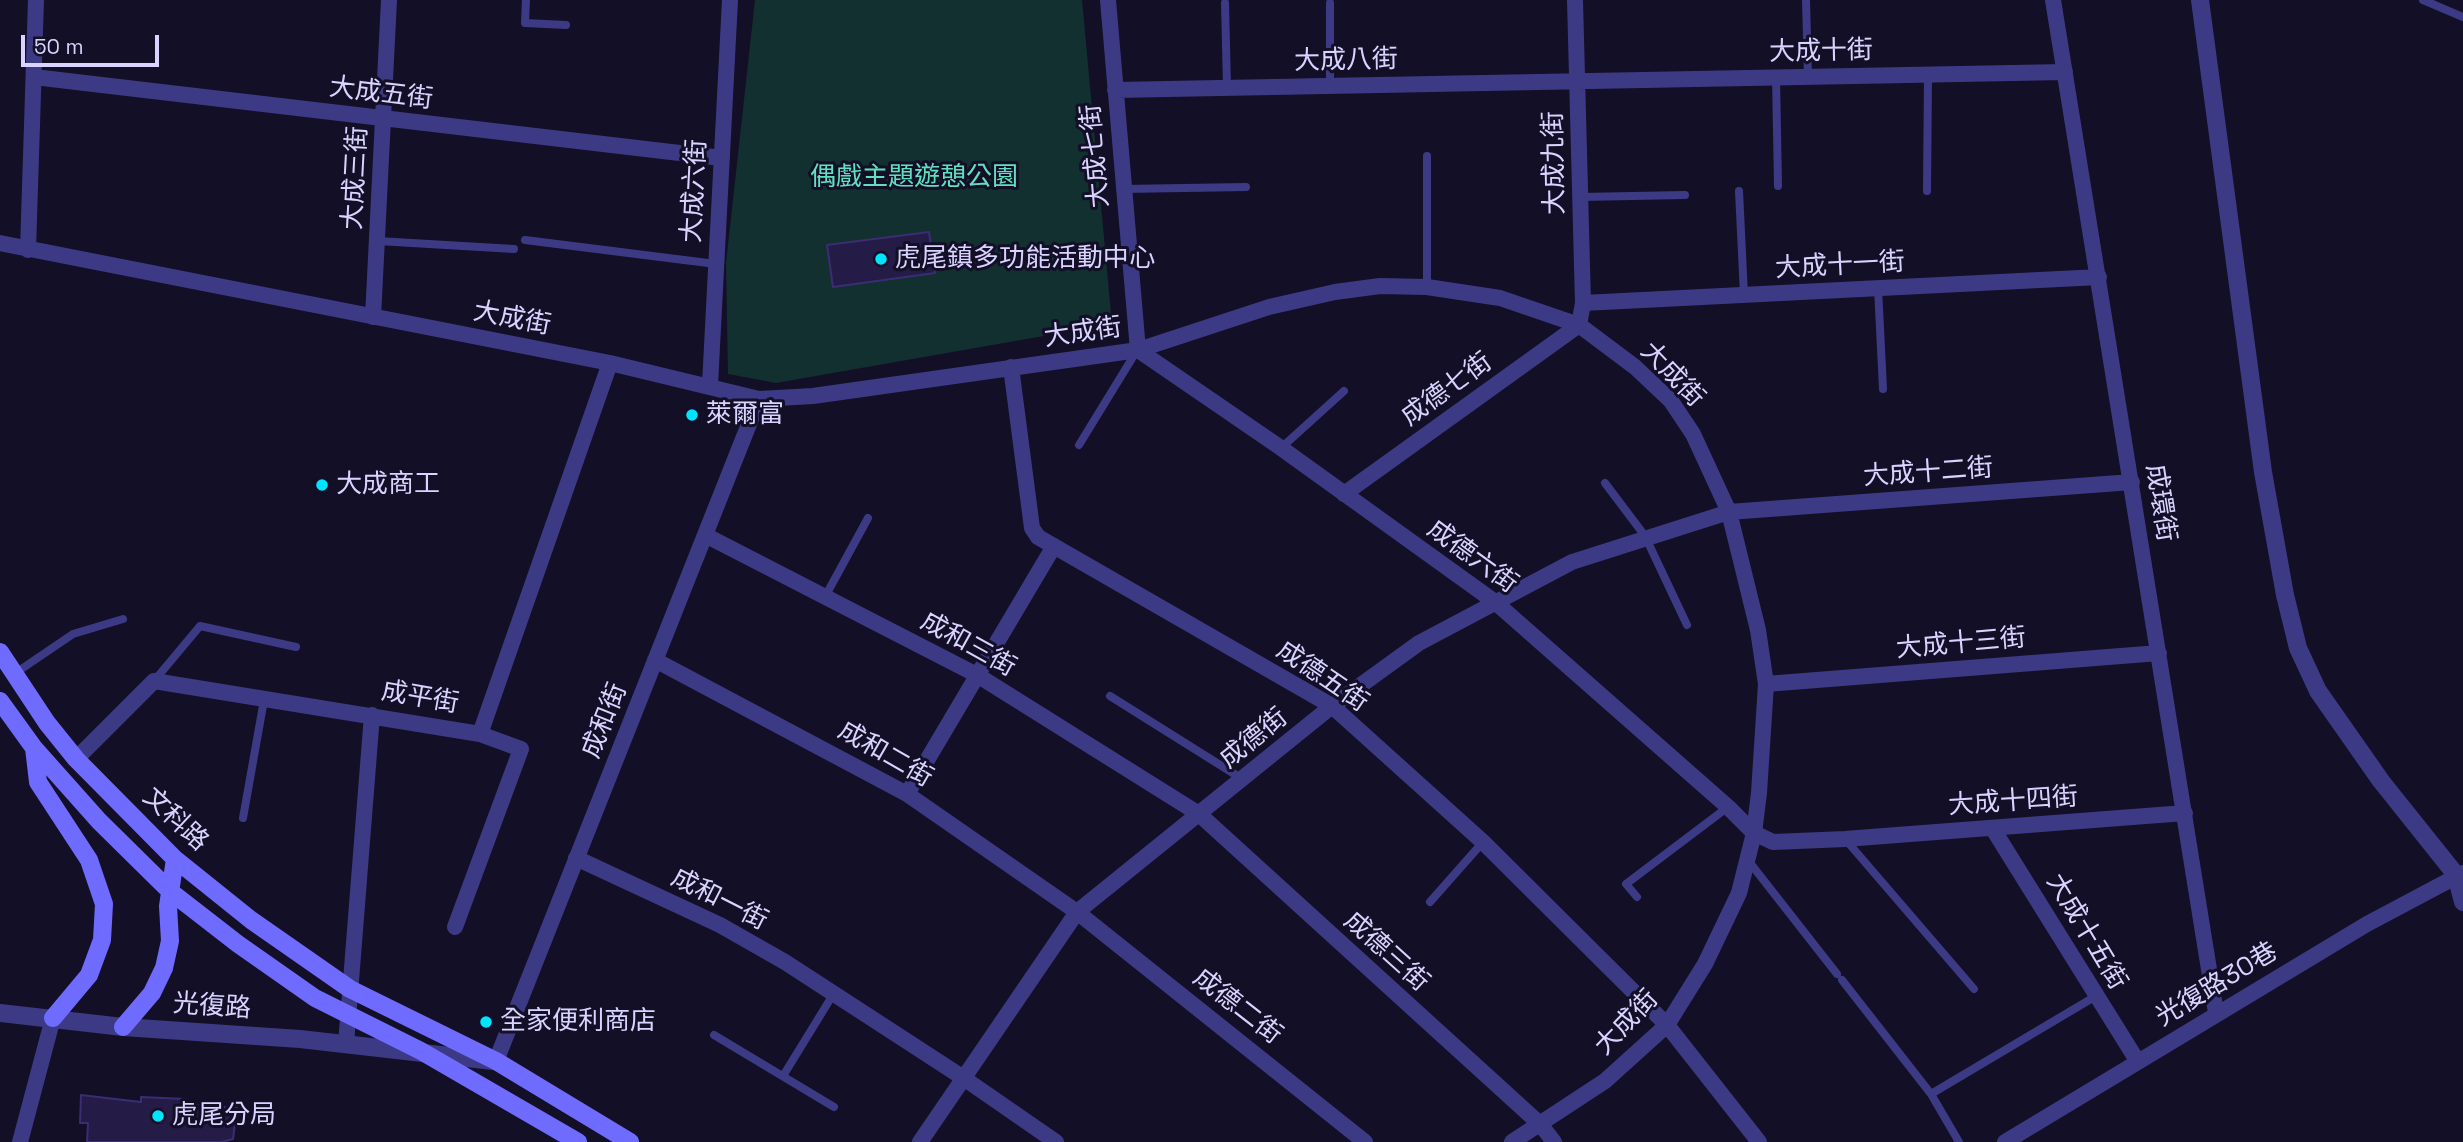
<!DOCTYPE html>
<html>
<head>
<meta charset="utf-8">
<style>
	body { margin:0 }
	#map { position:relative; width:2463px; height:1142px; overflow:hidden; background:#130f26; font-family:"Space Grotesk",sans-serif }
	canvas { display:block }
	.scale { position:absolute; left:21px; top:35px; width:138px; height:32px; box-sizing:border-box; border:4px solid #d9d4ff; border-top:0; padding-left:9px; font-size:21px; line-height:24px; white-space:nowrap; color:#d9d4ff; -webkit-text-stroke:5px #130f26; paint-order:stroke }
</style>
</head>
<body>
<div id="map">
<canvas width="2463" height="1142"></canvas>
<div class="scale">50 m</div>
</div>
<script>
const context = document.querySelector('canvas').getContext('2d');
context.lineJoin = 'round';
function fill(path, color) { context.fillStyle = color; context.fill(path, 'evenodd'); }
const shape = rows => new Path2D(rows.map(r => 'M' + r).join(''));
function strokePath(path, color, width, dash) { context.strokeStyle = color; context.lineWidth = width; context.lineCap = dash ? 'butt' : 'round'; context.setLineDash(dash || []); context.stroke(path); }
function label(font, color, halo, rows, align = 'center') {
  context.font = font + ' "Space Grotesk","Noto Sans TC",sans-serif'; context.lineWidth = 6; context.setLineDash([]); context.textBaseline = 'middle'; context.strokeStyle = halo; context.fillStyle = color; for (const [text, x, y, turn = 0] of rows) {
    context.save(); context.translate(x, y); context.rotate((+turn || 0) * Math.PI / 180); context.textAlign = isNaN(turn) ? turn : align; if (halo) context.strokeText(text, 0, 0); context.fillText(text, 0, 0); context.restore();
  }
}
fill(shape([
	[755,0,1082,0,1112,324,776,383,728,374,726,263]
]), '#12302f');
const building = shape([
	[929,232,935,273,833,287,827,245,929,232],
	[81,1095,141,1102,141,1097,186,1099,186,1104,237,1108,233,1139,222,1142,87,1142,88,1123,80,1123,81,1095]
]);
fill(building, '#241b47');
strokePath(building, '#3b2d73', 2);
strokePath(shape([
	[526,0,525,23,566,25],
	[1806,0,1808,77],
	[2423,0,2463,17],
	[1225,3,1227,88],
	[1330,3,1330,86],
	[1776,77,1778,186],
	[1427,156,1427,287],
	[1123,189,1246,187],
	[1739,191,1744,295],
	[1927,191,1928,74],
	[1580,197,1685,195],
	[525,240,716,264],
	[378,241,514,249],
	[1878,288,1883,389],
	[1079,445,1136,352],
	[1281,448,1344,391],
	[1605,483,1645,536,1687,625],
	[826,595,868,518],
	[14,674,73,634,123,619],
	[154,681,200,626,296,647],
	[1110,696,1244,780],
	[243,818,264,700],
	[1845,839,1974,989],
	[1747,859,1837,974],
	[1637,897,1626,884,1728,807],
	[1430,902,1483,842],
	[1842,980,1931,1094,1959,1142],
	[714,1035,834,1107],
	[783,1076,834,993],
	[1931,1094,2096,996]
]), '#3d3a85', 8);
strokePath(shape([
	[1108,0,1138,350,1281,448,1495,602,1728,807,1754,833,1773,842,1845,839,2185,813],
	[2053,0,2216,1013],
	[34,77,722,158],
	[1115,90,2065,72],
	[0,243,610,363,759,399,813,396,1138,350,1269,307,1335,292,1380,286,1427,287,1500,298,1579,325,1635,367,1671,401,1693,434,1729,512,1758,630,1766,684,1759,793,1754,833,1739,893,1705,964,1667,1025,1605,1081,1512,1142],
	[28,250,36,0],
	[1583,303,2099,277],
	[373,317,389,0],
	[1011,367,1032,528,1038,537,1332,706,1483,842,1667,1025,1759,1142],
	[710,385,730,0],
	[1344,494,1579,325,1583,303,1575,0],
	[705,535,977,675,1199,814,1541,1125,1554,1142],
	[655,660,907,794,1077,912,1365,1142],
	[1766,684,2159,653],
	[480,734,610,363],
	[76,759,154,681,480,734,521,749,455,927],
	[907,794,1054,546],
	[1993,829,2138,1062],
	[576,858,720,925,785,962,962,1077,1056,1142],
	[346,1044,372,715],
	[496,1061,759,399],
	[20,1142,53,1018],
	[920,1142,1077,912,1332,706,1419,643,1572,562,1729,512,2132,482],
	[2005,1142,2367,924,2463,873]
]), '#3d3a85', 16);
strokePath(shape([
	[2200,0,2263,472,2285,595,2298,648,2318,691,2381,781,2456,875,2463,902],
	[0,1013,123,1027,300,1039,493,1061]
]), '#3d3a85', 18);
strokePath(shape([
	[0,652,47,723,76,759,175,859,251,920,350,989,496,1061,630,1142],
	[0,701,34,748,99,821,171,892,238,944,315,998,421,1051,578,1142],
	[34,748,38,782,89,860,104,904,102,940,89,975,53,1018],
	[123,1027,152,993,164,968,170,941,168,906,175,859]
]), '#6f6bff', 18);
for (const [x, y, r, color] of [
	[881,259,7,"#00e5ff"],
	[692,415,7,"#00e5ff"],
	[322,485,7,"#00e5ff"],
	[486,1022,7,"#00e5ff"],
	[158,1116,7,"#00e5ff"]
]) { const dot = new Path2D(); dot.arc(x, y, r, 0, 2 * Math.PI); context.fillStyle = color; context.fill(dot); strokePath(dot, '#130f26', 2.5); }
label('26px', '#d9d4ff', '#130f26', [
	["大成十街",1821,52,-1],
	["大成八街",1346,61,-1],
	["大成五街",381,94,7],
	["大成七街",1096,156,-95],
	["大成九街",1555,163,-91],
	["大成三街",356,178,-87],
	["大成六街",695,191,-87],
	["大成十一街",1840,266,-3],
	["大成街",512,319,11],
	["大成街",1083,333,-8],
	["大成街",1672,375,46],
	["成德七街",1447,390,-36],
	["大成十二街",1928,473,-4],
	["成環街",2160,503,81],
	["成德六街",1472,557,36],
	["大成十三街",1961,644,-5],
	["成和三街",968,645,29],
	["成德五街",1322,677,34],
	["成平街",420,698,10],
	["成和街",605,721,-68],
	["成德街",1254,739,-39],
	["成和二街",885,755,30],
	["大成十四街",2013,802,-4],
	["文科路",175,820,43],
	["成和一街",719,900,27],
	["大成十五街",2086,932,59],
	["成德三街",1386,952,42],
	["光復路30巷",2217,985,-31],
	["光復路",212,1007,4],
	["成德二街",1237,1007,38],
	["大成街",1627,1023,-46]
]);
label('26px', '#5fe0c0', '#130f26', [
	["偶戲主題遊憩公園",914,178]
]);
label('26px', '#d9d4ff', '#130f26', [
	["虎尾鎮多功能活動中心",895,259],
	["萊爾富",706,415],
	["大成商工",336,485],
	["全家便利商店",500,1022],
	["虎尾分局",172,1116]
], 'left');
</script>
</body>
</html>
